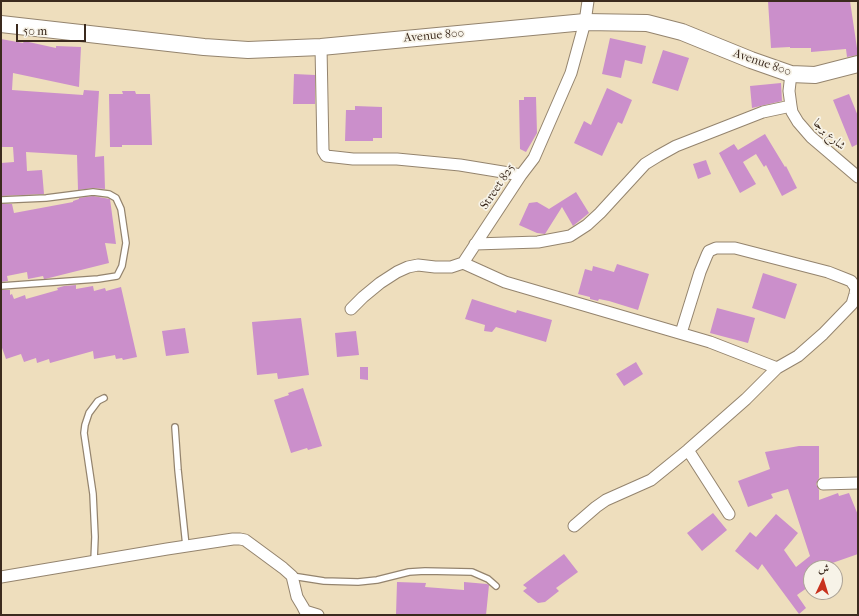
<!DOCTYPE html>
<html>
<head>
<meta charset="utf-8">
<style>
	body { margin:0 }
	#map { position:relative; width:859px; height:616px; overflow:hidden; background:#eedebd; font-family:"IM FELL French Canon",Amiri,serif }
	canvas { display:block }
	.frame { position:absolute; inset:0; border:2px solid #3b2a1e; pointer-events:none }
	.north { position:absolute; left:803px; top:560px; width:40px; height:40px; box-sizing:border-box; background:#f7f3e8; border:1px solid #aca397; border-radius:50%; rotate:4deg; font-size:11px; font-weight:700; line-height:16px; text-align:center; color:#3b2a1e }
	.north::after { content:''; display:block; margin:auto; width:14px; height:18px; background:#c8321e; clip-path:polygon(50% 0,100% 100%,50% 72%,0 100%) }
	.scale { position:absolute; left:16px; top:24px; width:70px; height:18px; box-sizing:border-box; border:2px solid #3b2a1e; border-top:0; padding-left:5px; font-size:12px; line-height:14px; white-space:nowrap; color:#3b2a1e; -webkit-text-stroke:3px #f7f3e8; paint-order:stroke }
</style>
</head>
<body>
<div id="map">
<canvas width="859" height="616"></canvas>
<div class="frame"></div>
<div class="north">ش</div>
<div class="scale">50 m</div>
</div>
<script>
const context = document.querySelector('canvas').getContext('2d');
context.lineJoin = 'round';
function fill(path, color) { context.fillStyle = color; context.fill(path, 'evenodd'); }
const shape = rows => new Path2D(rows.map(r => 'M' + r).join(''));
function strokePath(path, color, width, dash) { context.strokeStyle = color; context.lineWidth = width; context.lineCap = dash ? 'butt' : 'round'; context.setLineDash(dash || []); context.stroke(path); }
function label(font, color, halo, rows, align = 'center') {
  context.font = font + ' "IM FELL French Canon",Amiri,serif'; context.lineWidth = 3.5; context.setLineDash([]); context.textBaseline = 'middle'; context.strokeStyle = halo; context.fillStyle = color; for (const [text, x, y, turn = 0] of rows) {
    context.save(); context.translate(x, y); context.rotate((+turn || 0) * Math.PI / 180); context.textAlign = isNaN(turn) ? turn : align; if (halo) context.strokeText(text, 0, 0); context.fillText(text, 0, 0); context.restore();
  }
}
fill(shape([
	[768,1,850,1,858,55,847,57,846,49,811,52,811,48,790,48,790,47,771,48],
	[610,38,646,46,642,64,625,60,621,78,602,74],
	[1,39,23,43,24,41,56,48,56,46,81,47,79,87,13,73,12,90,83,95,84,90,99,91,95,157,104,156,105,189,93,188,78,190,77,155,26,152,27,171,42,170,44,194,1,196,1,163,14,162,13,147,1,147,1,96,2,76,1,76],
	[663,50,689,58,678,91,652,83],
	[294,74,315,75,315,104,293,104],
	[781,83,782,101,752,108,750,86],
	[607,88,632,100,622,124,618,122,602,156,574,143,584,121,591,125],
	[122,91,135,91,136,94,150,94,152,145,122,145,122,147,110,147,109,94,123,94],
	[849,94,858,116,858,144,852,147,833,100],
	[524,97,536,97,537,133,526,152,520,149,519,100,524,100],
	[355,106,382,107,382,138,373,138,373,141,345,141,346,110,355,110],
	[765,134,785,167,786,166,797,188,782,196,766,165,764,167,756,154,743,162,756,184,740,193,719,153,734,144,738,150],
	[706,160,711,174,698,179,693,164],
	[576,192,589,213,573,226,562,207,545,234,537,233,519,225,529,203,537,202,549,209],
	[93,196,110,199,116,244,105,243,109,263,45,279,44,279,43,276,28,279,27,272,7,276,8,281,1,282,1,204,12,204,14,213,73,202,73,201,79,199,79,198],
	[617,264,649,274,638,310,609,301,599,299,598,301,590,299,590,297,578,294,585,269,592,271,593,266,614,272],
	[763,273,797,284,785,319,752,308],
	[76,285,76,289,93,286,94,291,105,288,106,291,121,287,137,357,123,360,122,358,116,359,115,355,94,359,93,351,50,363,49,359,37,363,36,358,24,362,21,354,6,359,1,345,1,290,10,290,10,295,12,294,14,299,25,295,26,299,58,290,57,288,64,286],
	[472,299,516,313,517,310,552,320,546,342,496,327,492,332,484,331,485,325,465,319],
	[717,308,755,318,748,343,710,333],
	[301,318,309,375,278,379,277,373,257,375,252,322],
	[185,328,189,353,166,356,162,331],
	[356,331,359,355,337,357,335,333],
	[636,362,643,374,624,386,616,374],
	[360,367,368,367,368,380,360,379],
	[303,388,322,446,308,450,307,448,291,453,274,400,289,395,288,393],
	[799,446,819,446,819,478,816,484,819,490,819,500,838,493,839,496,849,493,858,515,858,554,818,568,811,568,811,585,797,595,806,608,799,614,762,564,758,570,735,551,750,532,756,537,776,514,798,533,784,550,796,567,810,556,788,489,771,494,773,498,748,507,738,481,770,469,765,452],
	[713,513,727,530,702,551,687,533],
	[564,554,578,572,556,588,559,591,545,602,538,603,523,591,527,588,523,585],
	[397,582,426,583,425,587,464,590,464,582,487,584,489,585,486,615,396,615]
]), '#cb8fcb');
const service = shape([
	[1,200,46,198,93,192,109,194,116,198,121,209,126,243,122,266,117,276,98,279,1,286],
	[175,427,178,470,186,546],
	[94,561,95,537,93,494,84,433,85,425,89,413,98,401,104,398],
	[292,576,324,581,358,582,377,580,409,572,425,571,472,572,488,579,496,586]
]);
const minor = shape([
	[321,47,323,151,326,156,353,159,397,159,460,165,521,175],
	[791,106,792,112,798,122,811,137,858,177],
	[475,244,538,242,570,236,587,225,600,213,645,164,658,156,676,146,763,112,791,106,789,91,791,74],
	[463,263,505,282,710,342,777,368],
	[351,309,363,297,380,283,397,272,408,267,418,265,435,267,451,267,463,263,521,175,534,158,571,73,585,22,588,1],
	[688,450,729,514],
	[823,484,858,483],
	[574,526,596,507,606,500,651,480,688,450,746,399,777,368,798,356,823,334,852,304,855,294,856,288,851,281,846,279,828,272,735,248,716,248,709,251,707,255,700,272,681,333],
	[1,577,167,549,233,539,240,539,245,540,260,551,283,568,292,576,297,597,303,607,305,611,318,615]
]);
const secondary = shape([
	[1,24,204,47,248,50,321,47,585,22,647,23,682,32,751,60,791,74,815,75,858,64]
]);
strokePath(service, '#94846e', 8);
strokePath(minor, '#94846e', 13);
strokePath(secondary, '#94846e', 18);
strokePath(service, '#fff', 5.5);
strokePath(minor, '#fff', 11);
strokePath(secondary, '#fff', 16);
label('12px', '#3b2a1e', '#f7f3e8', [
	["Avenue 800",434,36,-5],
	["Avenue 800",762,63,19],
	["شارع برجا",829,135,43],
	["Street 825",498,187,-56]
]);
</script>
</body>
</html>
